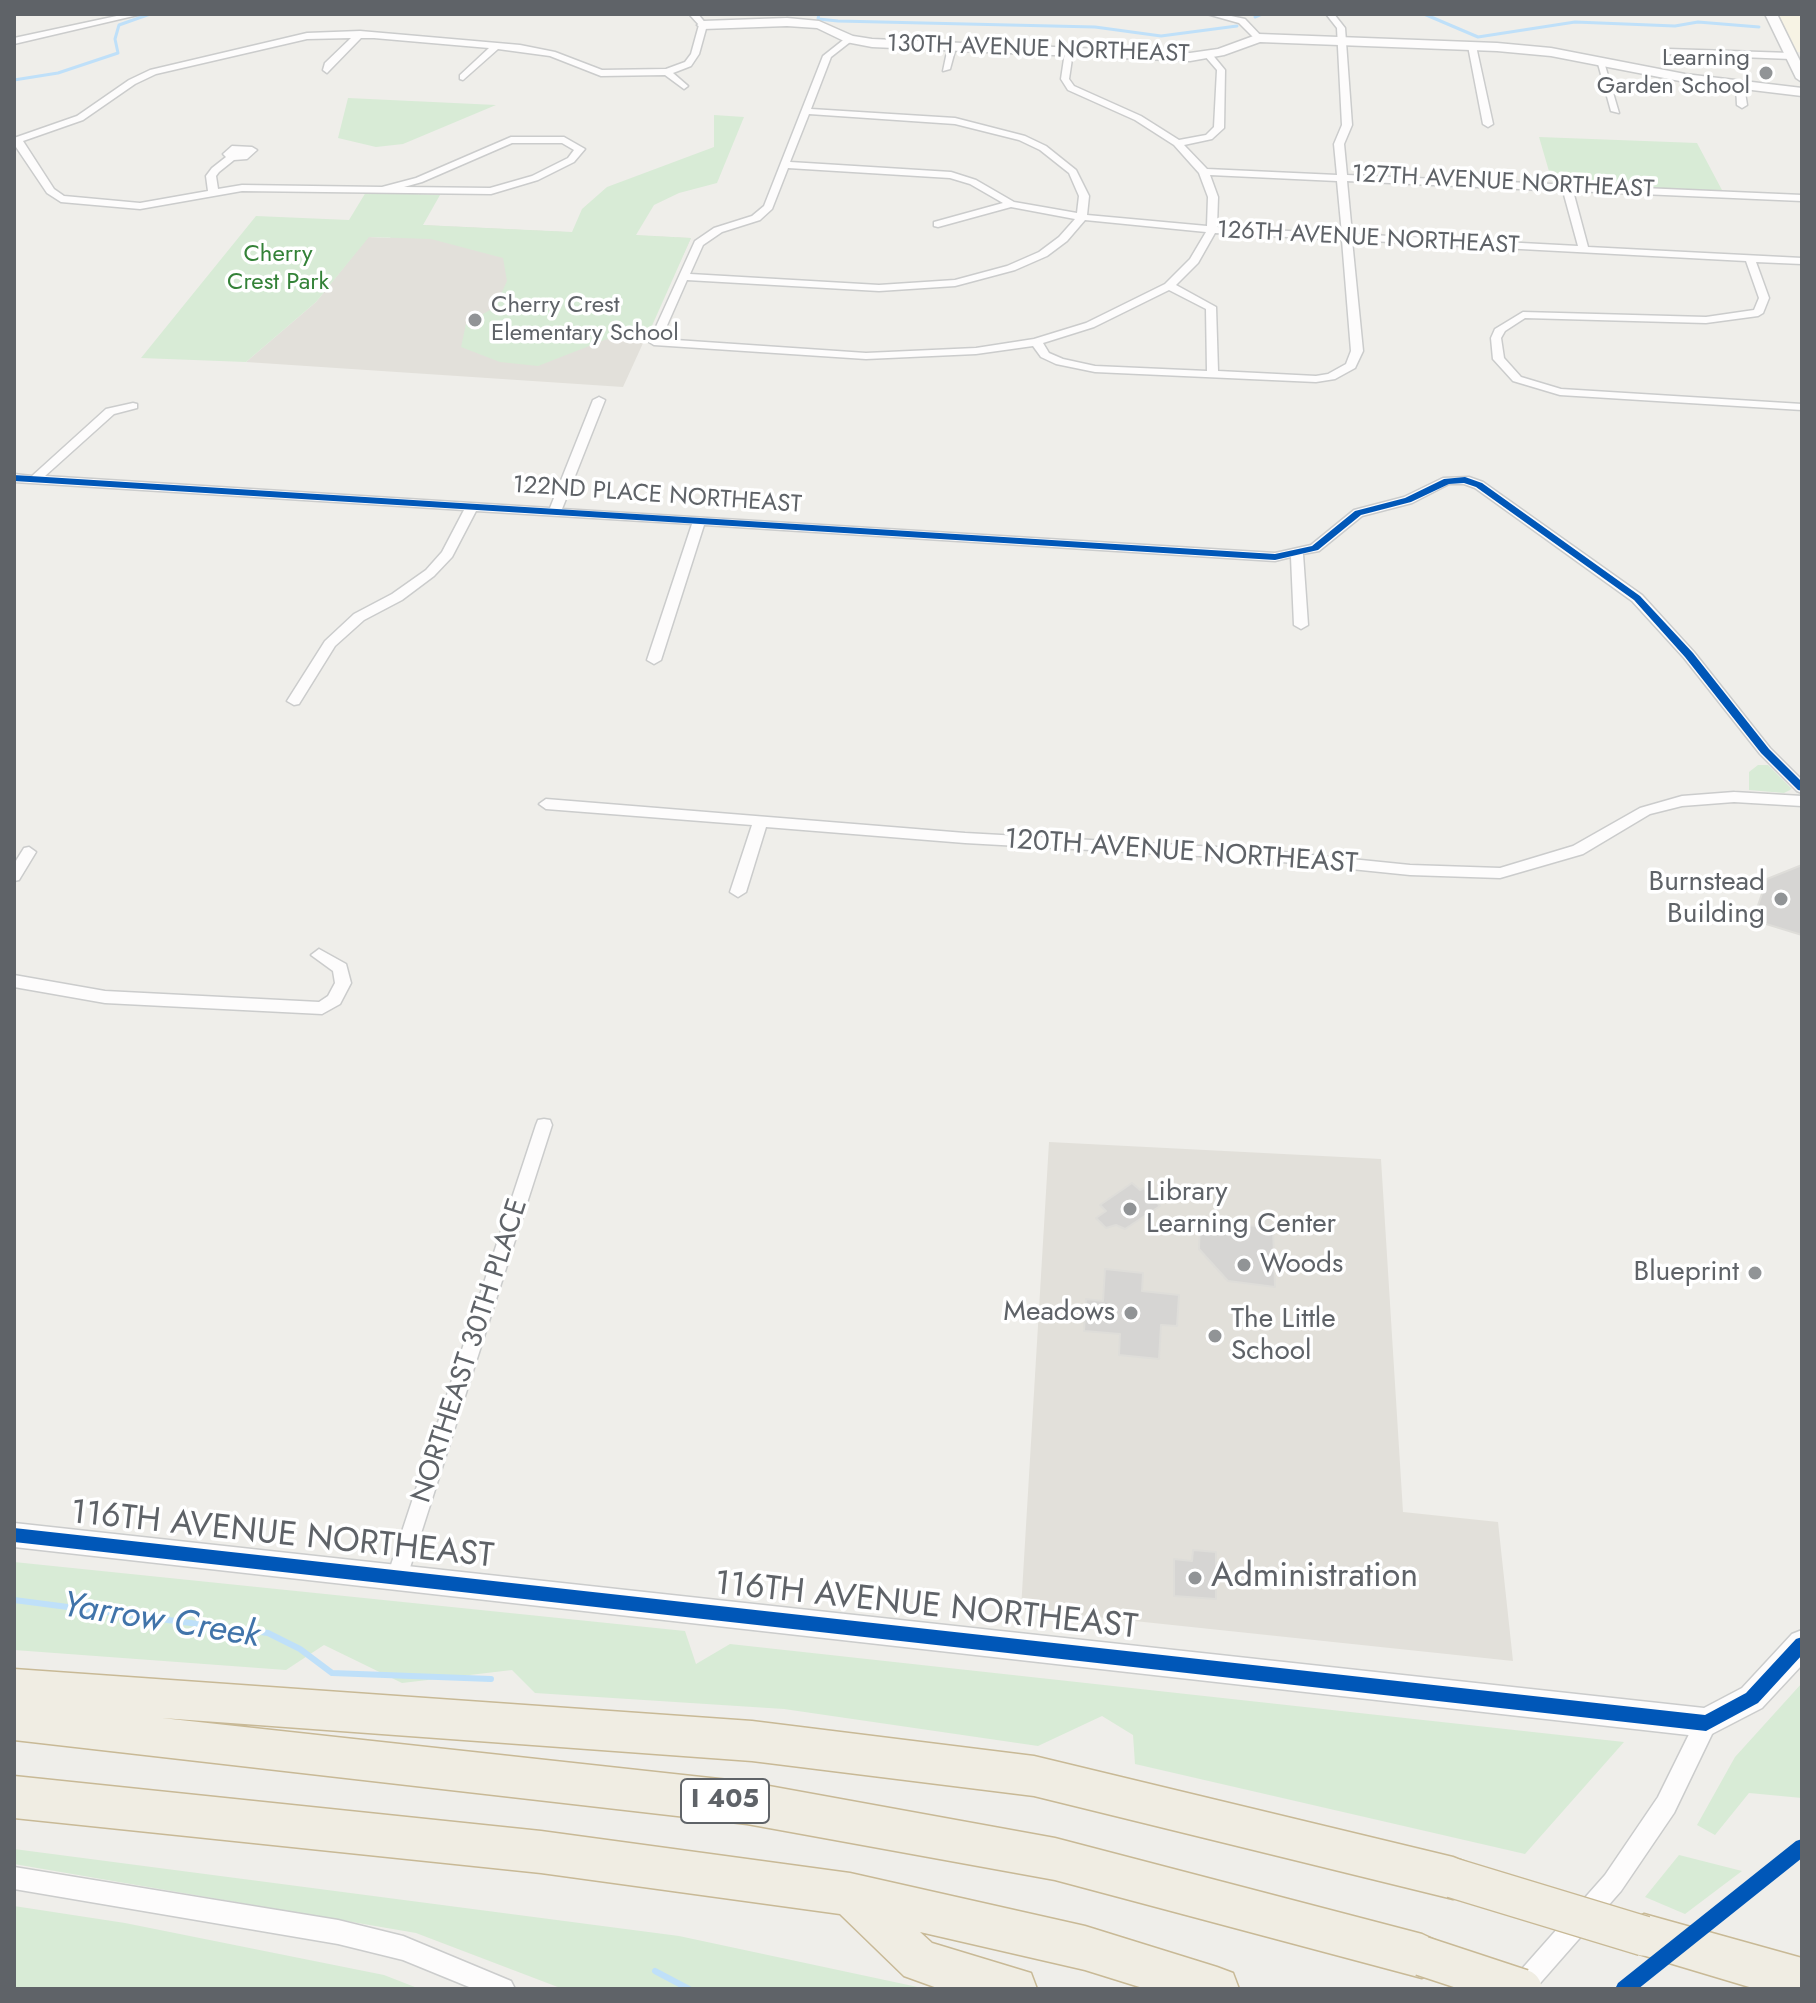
<!DOCTYPE html>
<html>
<head>
<meta charset="utf-8">
<style>
	body { margin:0 }
	#map { position:relative; width:1816px; height:2003px; overflow:hidden; background:#efeeea; font-family:Jost,sans-serif }
	canvas { display:block }
	.frame { position:absolute; inset:0; border:16px solid #5f6368; pointer-events:none }
</style>
</head>
<body>
<div id="map">
<canvas width="1816" height="2003"></canvas>
<div class="frame"></div>
</div>
<script>
const context = document.querySelector('canvas').getContext('2d');
context.lineJoin = 'round';
function fill(path, color) { context.fillStyle = color; context.fill(path, 'evenodd'); }
const shape = rows => new Path2D(rows.map(r => 'M' + r).join(''));
function strokePath(path, color, width, dash) { context.strokeStyle = color; context.lineWidth = width; context.lineCap = dash ? 'butt' : 'round'; context.setLineDash(dash || []); context.stroke(path); }
function label(font, color, halo, rows, align = 'center') {
  context.font = font + ' Jost,sans-serif'; context.lineWidth = 7; context.setLineDash([]); context.textBaseline = 'middle'; context.strokeStyle = halo; context.fillStyle = color; for (const [text, x, y, turn = 0] of rows) {
    context.save(); context.translate(x, y); context.rotate((+turn || 0) * Math.PI / 180); context.textAlign = isNaN(turn) ? turn : align; if (halo) context.strokeText(text, 0, 0); context.fillText(text, 0, 0); context.restore();
  }
}
fill(shape([
	[1776,14,1802,14,1802,52,1794,52]
]), '#f7f3e4');
fill(shape([
	[401,224,691,238,623,387,246,362,316,302,368,237,390,238],
	[1049,1142,1381,1159,1403,1512,1498,1522,1513,1661,1021,1609]
]), '#e2e0da');
fill(shape([
	[348,98,496,105,403,144,376,147,338,138],
	[714,115,744,117,717,183,679,193,654,205,636,235,691,238,647,337,607,339,538,366,500,362,461,347,466,324,495,307,507,281,503,258,431,239,369,237,316,302,246,362,141,358,256,216,349,220,366,192,440,195,423,225,572,232,582,209,607,187,714,147],
	[1539,137,1697,143,1723,192,1553,185],
	[1758,765,1768,765,1792,789,1784,793,1749,790,1749,772],
	[14,1562,685,1631,696,1664,730,1644,1624,1742,1525,1854,1135,1764,1133,1735,1102,1716,1038,1746,784,1709,535,1693,512,1670,402,1683,324,1645,286,1670,14,1650],
	[1802,1683,1802,1798,1749,1793,1715,1835,1697,1825,1735,1757],
	[14,1849,679,1936,927,1989,563,1989,416,1933,14,1864],
	[1679,1855,1742,1871,1685,1914,1645,1897],
	[14,1906,125,1923,384,1975,420,1989,14,1989]
]), '#d8ebd6');
strokePath(shape([
	[819,14,818,19,838,21,1095,27,1161,36,1237,26],
	[1424,14,1478,37,1575,22,1675,26,1698,22,1759,27],
	[1255,17,1262,14],
	[14,80,58,73,118,53,115,39,119,25,150,14]
]), '#bfe0f9', 3);
strokePath(shape([
	[14,1600,268,1633,300,1649,332,1673,491,1679],
	[655,1971,689,1989]
]), '#bfe0f9', 6);
const building = shape([
	[1802,865,1802,935,1753,920,1767,879,1802,865],
	[1132,1183,1140,1190,1144,1188,1160,1206,1125,1229,1116,1225,1106,1228,1096,1218,1106,1211,1100,1205,1132,1183],
	[1200,1222,1273,1227,1275,1287,1228,1281,1199,1249,1200,1222],
	[1105,1269,1143,1273,1142,1291,1179,1295,1177,1326,1161,1325,1159,1359,1119,1355,1120,1334,1084,1331,1086,1299,1103,1301,1105,1269],
	[1193,1550,1216,1552,1216,1599,1174,1596,1174,1559,1192,1561,1193,1550]
]);
fill(building, '#d6d5d3');
strokePath(building, '#deddd9', 2);
const minor = shape([
	[126,14,142,14,14,44,14,38,126,14],
	[689,14,698,14,707,25,699,54,691,66,673,73,688,86,684,89,665,75,601,76,550,56,498,49,463,80,460,79,460,75,489,48,374,38,361,38,327,73,323,70,325,63,351,38,307,39,156,74,135,84,83,120,23,141,54,189,64,196,140,203,208,191,206,176,212,168,226,157,223,154,232,146,252,147,257,150,247,159,234,160,219,172,216,176,218,189,242,185,382,187,416,178,511,137,564,137,585,149,574,162,538,180,491,194,242,191,140,209,61,202,47,193,14,144,14,138,77,116,129,80,150,70,307,33,360,31,520,45,555,52,602,70,666,69,685,62,691,54,699,25,689,14],
	[512,143,562,143,574,150,568,158,532,176,490,188,404,187,422,182,512,143],
	[1207,14,1222,14,1245,19,1263,38,1256,40,1239,23,1207,14],
	[1326,14,1334,14,1345,28,1352,125,1344,144,1347,175,1802,195,1802,201,1573,191,1588,247,1802,258,1802,264,1756,262,1769,298,1763,313,1758,316,1706,323,1525,318,1505,331,1501,338,1504,358,1521,377,1561,389,1802,404,1802,410,1560,395,1513,381,1493,359,1491,338,1495,329,1523,312,1706,317,1754,310,1759,298,1746,261,1352,240,1363,351,1355,368,1335,379,1316,382,1095,372,1056,364,1041,357,1033,346,976,354,866,359,654,345,649,342,695,241,714,228,752,216,764,206,823,56,847,37,854,39,831,57,811,109,955,118,1025,136,1046,146,1076,170,1089,196,1087,215,1207,226,1208,197,1199,173,1174,145,1135,120,1068,90,1061,79,1065,52,1069,49,1073,52,1069,79,1074,86,1141,116,1179,140,1206,135,1214,127,1217,70,1204,55,1211,53,1225,70,1224,128,1212,139,1184,145,1207,169,1337,175,1334,144,1342,125,1337,28,1326,14],
	[809,114,955,124,1019,140,1040,150,1069,173,1079,196,1077,213,1014,202,976,180,951,172,790,162,809,114],
	[788,168,950,178,970,184,1003,203,934,222,934,226,938,227,1011,207,1075,219,1059,237,1039,252,1007,266,955,280,879,285,690,274,703,245,722,232,760,220,772,209,788,168],
	[1210,175,1337,181,1342,234,1217,227,1218,197,1210,175],
	[1347,181,1563,191,1578,246,1352,234,1347,181],
	[1085,220,1206,232,1190,259,1165,284,1086,323,1034,339,976,348,866,353,661,339,687,280,879,291,955,286,1015,270,1047,256,1067,241,1085,220],
	[1215,233,1342,240,1351,351,1346,364,1328,374,1316,376,1218,371,1216,307,1176,285,1198,263,1215,233],
	[1169,290,1206,309,1207,371,1095,366,1063,359,1049,353,1043,343,1094,327,1169,290],
	[1472,43,1476,46,1493,124,1488,127,1483,124,1468,46,1472,43],
	[952,44,956,47,950,69,943,71,948,47,952,44],
	[1668,49,1791,53,1795,56,1791,59,1665,54,1664,52,1668,49],
	[1597,60,1604,62,1619,113,1611,111,1597,60],
	[1740,83,1744,86,1747,105,1742,108,1737,105,1736,86,1740,83],
	[599,397,605,400,562,509,1275,553,1311,545,1354,510,1404,497,1443,478,1469,477,1483,482,1642,595,1694,652,1770,748,1802,780,1802,793,1797,791,1760,754,1684,658,1632,601,1475,488,1464,484,1449,484,1412,503,1362,516,1319,551,1303,554,1308,625,1301,629,1294,625,1291,557,1275,561,704,525,661,660,654,664,647,660,692,524,476,511,452,557,434,576,402,600,364,620,335,646,299,704,294,705,287,701,325,641,354,614,392,594,426,570,442,552,464,510,14,482,14,474,32,476,106,409,133,403,137,404,137,408,114,414,45,476,550,508,593,400,599,397],
	[1734,792,1802,796,1802,806,1734,802,1682,806,1650,814,1583,854,1500,878,1410,875,1253,859,965,843,766,827,746,892,738,897,730,892,752,825,546,809,539,804,546,799,965,833,1253,849,1410,865,1500,868,1573,846,1640,808,1682,796,1734,792],
	[29,847,36,852,19,880,14,881,14,864,24,848,29,847],
	[319,949,346,964,351,983,340,1004,322,1014,105,1003,14,987,14,975,105,991,319,1002,328,996,335,983,333,971,311,955,319,949],
	[544,1119,550,1120,552,1125,407,1577,404,1584,397,1586,390,1584,387,1577,536,1125,538,1120,544,1119],
	[1706,1713,1714,1716,1717,1723,1714,1730,1674,1813,1621,1891,1535,1989,1509,1989,1512,1980,1605,1875,1658,1797,1698,1716,1706,1713],
	[14,1867,338,1920,403,1936,511,1981,515,1989,474,1989,403,1960,338,1944,14,1889,14,1867]
]);
const tertiary = shape([
	[1765,14,1777,14,1802,65,1802,82,1796,78,1765,14],
	[787,18,819,21,853,36,872,39,1190,53,1218,49,1259,34,1497,43,1551,48,1685,74,1802,88,1802,96,1685,82,1551,56,1497,51,1260,42,1224,55,1190,61,872,47,846,42,817,28,787,26,703,29,697,25,703,21,787,18],
	[14,1523,1704,1708,1742,1688,1792,1634,1802,1630,1802,1665,1762,1708,1706,1737,14,1547,14,1523]
]);
const motorway = shape([
	[14,1669,752,1721,1034,1756,1453,1857,1468,1863,1474,1878,1468,1893,1453,1899,1034,1796,752,1761,162,1718,747,1782,1055,1838,1422,1934,1437,1941,1444,1956,1437,1971,1422,1978,1055,1880,747,1824,14,1740,14,1669],
	[14,1776,541,1831,850,1873,1085,1926,1217,1967,1233,1973,1239,1989,1146,1989,1085,1970,920,1932,932,1943,1031,1973,1037,1989,940,1989,904,1976,840,1914,541,1873,14,1818,14,1776],
	[1644,1914,1802,1958,1802,1989,1756,1989,1629,1951,1622,1936,1629,1921,1644,1914]
]);
strokePath(minor, '#cbcccc', 3);
strokePath(tertiary, '#cbcccc', 3);
strokePath(motorway, '#c8b996', 3);
fill(minor, '#fdfcfc');
fill(tertiary, '#fdfcfc');
fill(motorway, '#f0ede3');
const motorwayBridge = shape([
	[1453,1878,1644,1936],
	[1422,1956,1522,1989]
]);
strokePath(motorwayBridge, '#c8b996', 42, []);
strokePath(motorwayBridge, '#f0ede3', 39);
fill(shape([
	[14,475,1275,554,1312,546,1355,511,1405,498,1444,479,1465,477,1482,483,1640,596,1693,653,1769,749,1802,782,1802,791,1798,790,1761,753,1685,657,1634,600,1476,487,1464,483,1449,484,1411,502,1361,515,1318,550,1275,560,14,481,14,475],
	[14,1528,1705,1715,1746,1693,1796,1639,1802,1637,1802,1655,1758,1703,1706,1731,14,1542,14,1528],
	[1802,1839,1802,1858,1638,1989,1615,1989,1618,1983,1796,1841,1802,1839]
]), '#0057b8');
for (const [x, y, r, color] of [
	[1766,73,8,"#919496"],
	[475,320,8,"#919496"],
	[1781,899,8,"#919496"],
	[1130,1209,8,"#919496"],
	[1244,1265,8,"#919496"],
	[1755,1273,8,"#919496"],
	[1131,1313,8,"#919496"],
	[1215,1336,8,"#919496"],
	[1195,1578,8,"#919496"]
]) { const dot = new Path2D(); dot.arc(x, y, r, 0, 2 * Math.PI); context.fillStyle = color; context.fill(dot); strokePath(dot, '#fff', 3); }
label('24px', '#5f6368', '#fff', [
	["130TH AVENUE NORTHEAST",1038,50,2],
	["127TH AVENUE NORTHEAST",1503,183,3],
	["126TH AVENUE NORTHEAST",1368,239,3],
	["122ND PLACE NORTHEAST",657,496,4]
]);
label('24px', '#5f6368', '#fff', [
	["Learning",1750,59],
	["Garden School",1750,87],
	["Cherry Crest",491,306,"left"],
	["Elementary School",491,334,"left"]
], 'right');
label('24px', '#348238', '#fff', [
	["Cherry",278,255],
	["Crest Park",278,283]
]);
for (const [x, y, w] of [
	[725,1801,88]
]) { const box = new Path2D(); box.roundRect(x - w / 2, y - 22, w, 44, 6); context.fillStyle = '#fff'; context.fill(box); strokePath(box, '#5f6368', 2); }
label('bold 26px', '#5f6368', null, [
	["I 405",725,1801]
]);
label('28px', '#5f6368', '#fff', [
	["120TH AVENUE NORTHEAST",1181,853,4],
	["NORTHEAST 30TH PLACE",471,1351,-72]
]);
label('28px', '#5f6368', '#fff', [
	["Burnstead",1765,883],
	["Building",1765,915],
	["Library",1146,1193,"left"],
	["Learning Center",1146,1225,"left"],
	["Woods",1260,1265,"left"],
	["Blueprint",1739,1273],
	["Meadows",1115,1313],
	["The Little",1231,1320,"left"],
	["School",1231,1352,"left"]
], 'right');
label('34px', '#5f6368', '#fff', [
	["116TH AVENUE NORTHEAST",282,1536,6],
	["116TH AVENUE NORTHEAST",926,1607,6]
]);
label('34px', '#5f6368', '#fff', [
	["Administration",1211,1578]
], 'left');
label('italic 36px', '#4174aa', '#fff', [
	["Yarrow Creek",161,1622,9]
]);
</script>
</body>
</html>
